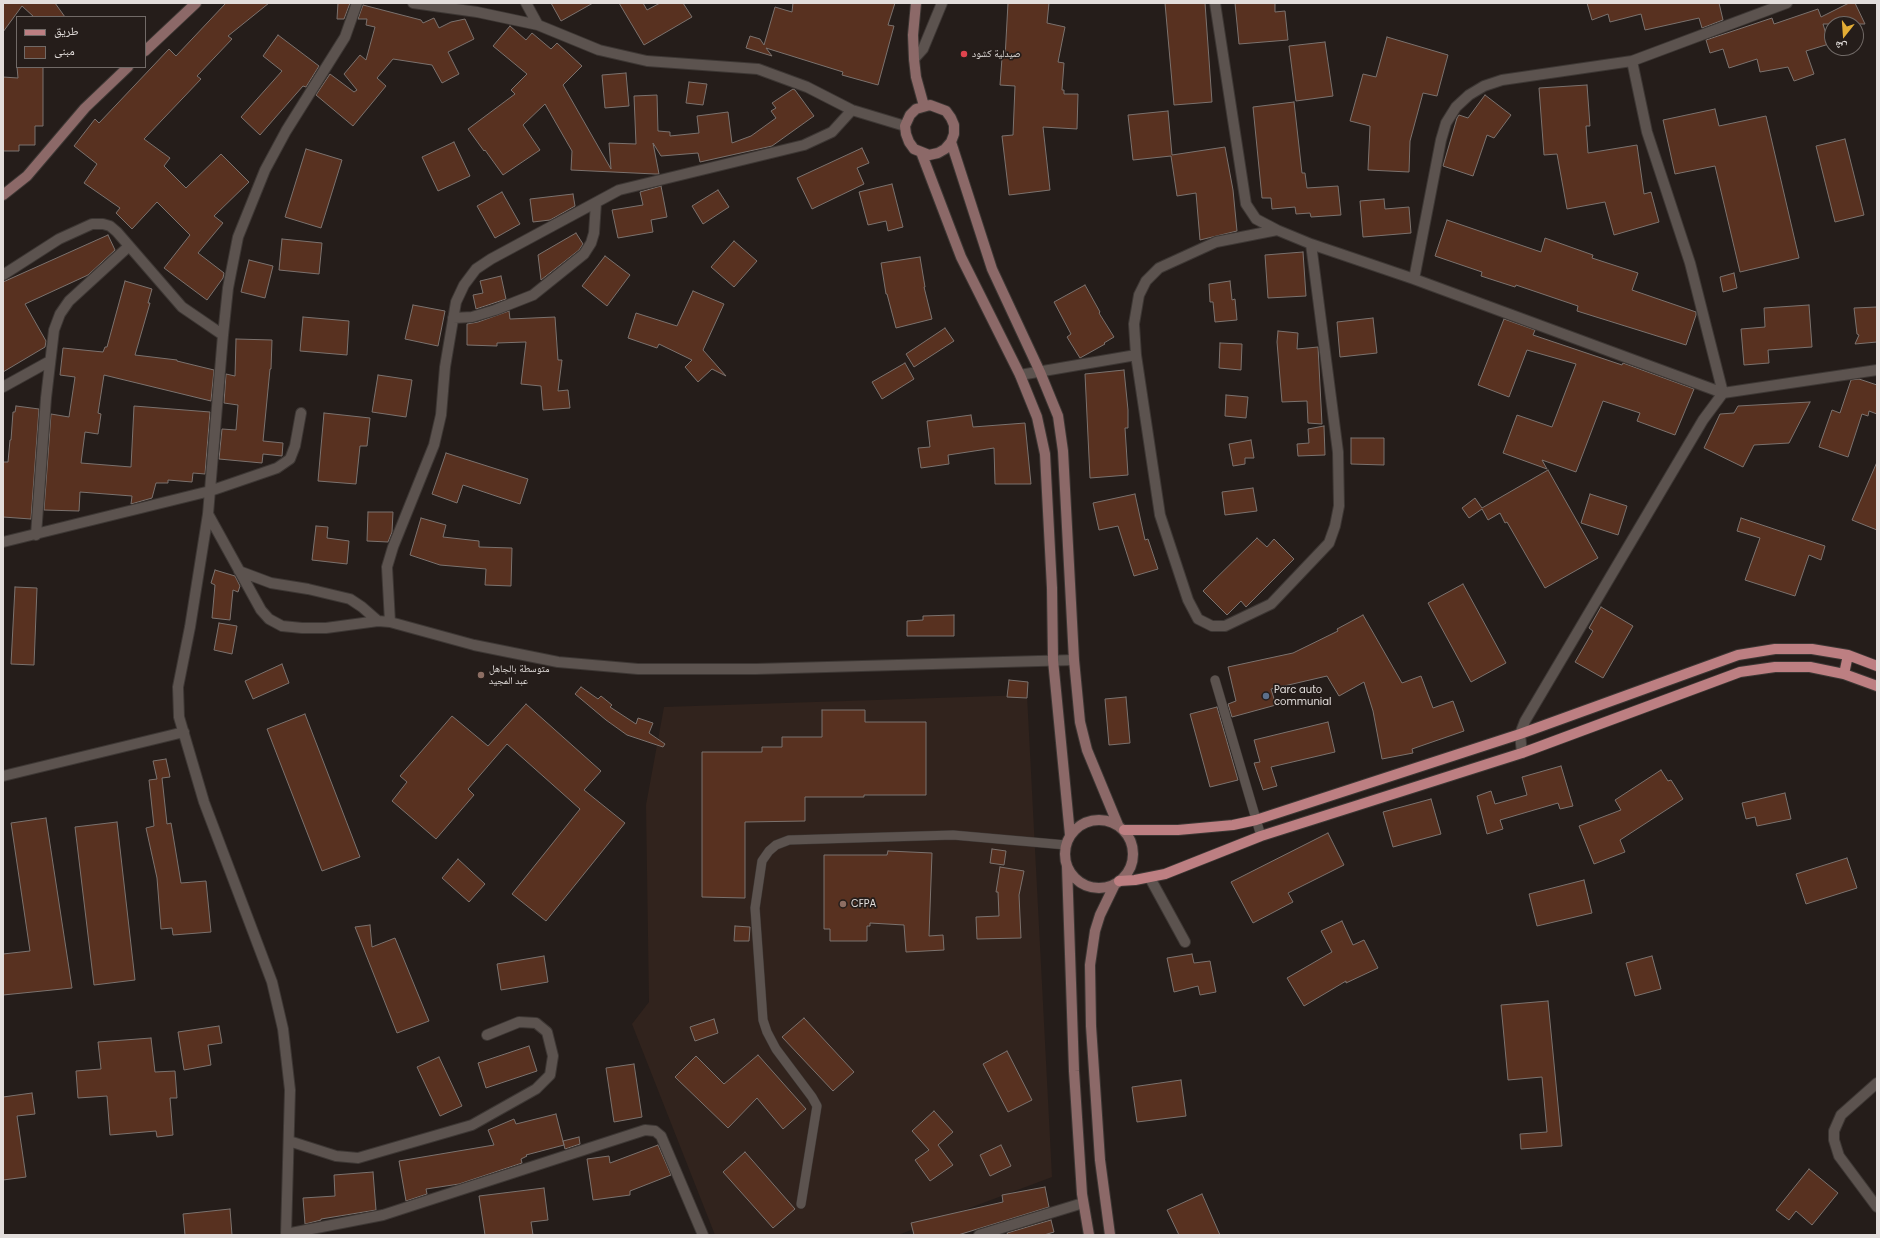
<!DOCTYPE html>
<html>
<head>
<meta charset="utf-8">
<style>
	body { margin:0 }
	#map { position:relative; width:1880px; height:1238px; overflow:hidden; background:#251d1a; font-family:Poppins,"Noto Naskh Arabic",sans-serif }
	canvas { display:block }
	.frame { position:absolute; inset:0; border:4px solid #e2dddb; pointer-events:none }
	.legend { position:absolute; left:16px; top:16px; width:130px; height:52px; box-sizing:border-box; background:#251d1a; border:1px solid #716a67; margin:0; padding:5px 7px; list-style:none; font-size:12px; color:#e2dddb }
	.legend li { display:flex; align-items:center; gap:8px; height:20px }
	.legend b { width:20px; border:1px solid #716a67 }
	.north { position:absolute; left:1824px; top:16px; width:40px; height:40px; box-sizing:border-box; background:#251d1a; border:1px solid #716a67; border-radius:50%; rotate:197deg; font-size:11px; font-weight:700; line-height:16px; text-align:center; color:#e2dddb }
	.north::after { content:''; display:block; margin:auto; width:14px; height:18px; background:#e4ad35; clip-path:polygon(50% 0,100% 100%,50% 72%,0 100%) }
</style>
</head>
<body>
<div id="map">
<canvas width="1880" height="1238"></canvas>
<div class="frame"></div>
<ul class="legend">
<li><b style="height:5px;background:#bd7f82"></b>طريق</li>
<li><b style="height:11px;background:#583120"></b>مبنى</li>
</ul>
<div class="north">ش</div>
</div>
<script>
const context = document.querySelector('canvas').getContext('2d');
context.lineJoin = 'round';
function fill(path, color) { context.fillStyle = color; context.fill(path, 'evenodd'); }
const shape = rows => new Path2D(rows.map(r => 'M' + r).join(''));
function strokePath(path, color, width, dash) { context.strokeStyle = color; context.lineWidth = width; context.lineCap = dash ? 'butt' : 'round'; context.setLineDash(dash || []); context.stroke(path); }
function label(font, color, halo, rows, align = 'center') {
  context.font = font + ' Poppins,"Noto Naskh Arabic",sans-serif'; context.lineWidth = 3.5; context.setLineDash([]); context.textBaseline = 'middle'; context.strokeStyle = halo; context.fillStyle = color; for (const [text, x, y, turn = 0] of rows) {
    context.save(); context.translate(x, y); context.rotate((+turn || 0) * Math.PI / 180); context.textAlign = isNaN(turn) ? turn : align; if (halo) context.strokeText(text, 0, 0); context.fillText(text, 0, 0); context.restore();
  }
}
fill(shape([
	[1027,695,1052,1177,898,1235,715,1235,632,1024,649,1002,646,805,664,707]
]), '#31231d');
const building = shape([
	[3,3,55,3,65,17,34,17,22,6,3,32,3,3],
	[226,3,269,3,228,36,232,39,197,76,201,79,144,139,170,158,164,166,186,188,221,154,249,182,214,216,223,223,198,253,224,273,223,278,207,300,164,268,190,235,157,202,132,229,116,213,120,208,84,183,97,164,74,146,95,119,99,123,169,49,176,56,226,3],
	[338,3,350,3,344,19,337,19,338,3],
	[551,3,593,3,561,21,551,3],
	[619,3,643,3,647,10,660,3,683,3,692,17,644,45,619,3],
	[793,3,895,3,888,25,894,26,878,85,842,75,843,72,766,48,772,56,746,48,750,36,760,39,764,45,775,7,792,12,793,3],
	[1008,3,1049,3,1047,23,1065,27,1058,62,1064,63,1062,90,1064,90,1064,94,1078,94,1077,129,1043,127,1050,190,1009,195,1002,136,1013,135,1015,86,1000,85,1002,58,1005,58,1008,3],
	[1165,3,1205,3,1212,102,1174,105,1165,3],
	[1235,3,1275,3,1275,12,1285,11,1288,40,1239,44,1235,3],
	[1587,3,1719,3,1723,20,1702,28,1699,18,1645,30,1641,14,1610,22,1608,14,1592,20,1587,3],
	[1849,3,1855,3,1865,24,1823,24,1829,44,1806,51,1814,74,1794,81,1788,67,1760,72,1757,59,1729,68,1723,49,1710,53,1706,40,1772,18,1774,24,1818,9,1821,17,1849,3],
	[363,5,421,20,423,23,434,18,439,28,451,22,465,19,474,39,448,52,459,74,442,83,432,65,393,59,377,78,386,86,353,126,316,95,330,74,354,92,357,90,344,74,360,55,366,60,375,27,366,25,367,19,358,19,363,5],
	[510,26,526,40,532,33,551,49,557,43,582,66,563,85,611,169,609,143,636,144,634,96,657,95,658,131,670,132,670,136,699,133,697,116,728,112,732,143,751,136,776,118,771,111,776,108,772,103,793,89,795,90,814,116,772,146,700,162,698,153,661,156,653,143,659,174,655,174,571,170,572,151,545,104,523,125,540,150,503,175,485,150,484,151,468,129,515,94,511,90,527,74,493,46,510,26],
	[278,35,319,66,306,87,303,86,260,135,241,117,282,71,263,56,278,35],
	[1387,37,1448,55,1437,96,1423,93,1410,141,1409,172,1368,170,1370,126,1350,121,1363,74,1376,77,1387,37],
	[1325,42,1333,96,1296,101,1289,46,1325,42],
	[17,67,43,67,43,126,35,126,35,145,19,145,19,151,3,151,3,77,18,78,17,67],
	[626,73,629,106,605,108,602,75,626,73],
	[689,82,707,84,703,105,686,103,689,82],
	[1587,85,1590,126,1586,126,1588,153,1637,145,1644,194,1651,192,1659,222,1614,235,1605,202,1567,209,1557,154,1544,155,1539,88,1587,85],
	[1485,95,1511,115,1494,138,1487,135,1473,176,1443,166,1457,118,1459,115,1468,118,1485,95],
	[1294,102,1302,173,1305,173,1307,188,1338,186,1341,215,1311,217,1310,213,1296,214,1295,207,1272,209,1271,198,1262,198,1253,107,1294,102],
	[1715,109,1719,126,1766,116,1799,258,1740,272,1715,166,1675,174,1663,120,1715,109],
	[1168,111,1172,155,1225,147,1233,190,1237,231,1200,240,1196,193,1177,196,1171,156,1133,160,1128,115,1168,111],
	[1845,139,1864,215,1835,222,1816,146,1845,139],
	[454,142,470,176,438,191,422,157,454,142],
	[862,148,869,163,857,168,864,184,812,209,797,178,862,148],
	[306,149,342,160,321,228,285,217,306,149],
	[892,184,903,227,888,231,886,221,868,225,859,192,892,184],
	[661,186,667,217,651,220,653,232,618,238,612,210,643,205,640,192,661,186],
	[718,190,729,207,703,224,692,206,718,190],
	[502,192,520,224,495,238,477,206,502,192],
	[573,194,575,206,550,220,533,222,530,199,573,194],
	[1384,199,1385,209,1409,207,1411,233,1363,237,1360,201,1384,199],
	[1447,220,1541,252,1545,238,1593,255,1592,258,1638,273,1632,290,1696,312,1696,315,1686,345,1577,311,1578,306,1516,285,1515,287,1481,276,1482,272,1435,256,1447,220],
	[576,233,583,244,579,250,541,280,538,255,576,233],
	[108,235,115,250,88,275,25,304,46,341,45,347,3,372,3,282,108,235],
	[282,239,322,243,319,274,279,270,282,239],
	[734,241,757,261,734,287,711,267,734,241],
	[1303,252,1306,296,1268,298,1265,255,1303,252],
	[605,256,630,275,607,306,582,286,605,256],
	[920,257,925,287,924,287,932,319,896,328,887,294,886,294,881,263,920,257],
	[249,260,273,266,265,298,241,292,249,260],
	[1734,273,1737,288,1723,292,1720,277,1734,273],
	[501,276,506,299,476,309,473,295,483,293,480,281,501,276],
	[125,281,152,289,148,303,150,303,135,355,177,360,177,361,214,370,211,401,104,375,98,413,101,414,98,434,85,432,81,463,131,467,134,406,210,412,205,474,193,473,192,482,168,480,168,483,156,483,152,498,131,504,132,496,80,492,79,511,44,510,51,414,69,417,75,377,60,375,63,348,103,352,105,347,107,347,125,281],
	[1230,281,1232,300,1235,299,1237,320,1215,322,1213,302,1210,302,1209,284,1230,281],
	[1085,285,1100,312,1099,313,1114,337,1104,343,1105,344,1080,358,1067,337,1071,334,1054,302,1085,285],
	[693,291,724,304,703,350,726,376,712,369,698,382,685,367,692,360,659,344,657,348,628,338,636,313,677,326,693,291],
	[413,305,445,311,438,346,405,339,413,305],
	[1809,305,1812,347,1768,350,1769,363,1744,365,1741,329,1765,327,1764,308,1809,305],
	[1877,307,1877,342,1855,344,1859,335,1857,334,1854,308,1877,307],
	[509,311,510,319,555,317,558,360,562,360,558,391,568,390,570,408,543,410,541,386,521,384,526,342,497,343,497,346,467,345,467,324,478,322,509,311],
	[303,317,349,321,347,355,300,351,303,317],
	[1373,318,1377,353,1340,357,1337,322,1373,318],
	[1504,319,1535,330,1533,335,1622,365,1623,363,1694,389,1675,435,1637,421,1640,413,1603,401,1576,472,1542,460,1547,469,1503,453,1517,415,1552,427,1576,364,1527,350,1509,397,1478,385,1504,319],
	[945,328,954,341,914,367,906,354,945,328],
	[1278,331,1298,333,1297,349,1318,347,1322,424,1308,423,1307,401,1282,402,1277,342,1278,331],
	[236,339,272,340,271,369,270,369,263,441,283,443,282,456,263,454,262,463,219,459,222,429,236,430,238,405,224,403,226,374,235,376,236,339],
	[1220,343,1242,344,1241,370,1219,368,1220,343],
	[905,363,914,379,882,399,872,382,905,363],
	[1124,370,1128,410,1128,428,1125,428,1128,475,1090,478,1085,374,1124,370],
	[378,375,412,380,406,417,372,412,378,375],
	[1859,379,1877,385,1877,414,1869,411,1868,416,1862,414,1848,457,1819,447,1832,410,1840,413,1851,380,1859,379],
	[1226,395,1248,397,1246,418,1225,416,1226,395],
	[1810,402,1789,443,1754,445,1743,467,1704,448,1720,414,1734,413,1738,406,1810,402],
	[16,406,39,409,31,519,3,517,3,462,8,462,10,440,11,440,13,412,15,412,16,406],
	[324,413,370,418,367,446,360,446,356,484,318,481,324,413],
	[971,415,973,427,1025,423,1031,484,995,484,994,448,948,455,949,464,921,468,918,448,930,447,927,421,971,415],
	[1324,426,1325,455,1298,456,1297,444,1309,443,1308,429,1324,426],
	[1351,438,1384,438,1384,465,1351,464,1351,438],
	[1251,440,1254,458,1245,458,1245,464,1233,466,1229,444,1251,440],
	[446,453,528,479,520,504,463,485,457,503,432,494,446,453],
	[1877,462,1877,530,1852,520,1877,462],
	[1548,470,1598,558,1545,588,1507,522,1505,523,1500,513,1488,520,1482,509,1469,518,1462,508,1475,498,1482,508,1548,470],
	[1253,488,1257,511,1225,515,1222,492,1253,488],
	[1135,494,1145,540,1148,539,1158,569,1134,576,1118,526,1099,530,1093,503,1135,494],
	[1590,494,1627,506,1618,535,1581,523,1590,494],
	[368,512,393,512,392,532,388,542,367,541,368,512],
	[421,518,446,525,443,537,479,541,479,547,512,548,511,586,485,585,486,569,440,565,410,555,421,518],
	[1741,518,1825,546,1821,560,1809,555,1795,596,1745,580,1760,538,1737,531,1741,518],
	[316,526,328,527,327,538,349,541,347,564,312,560,316,526],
	[1257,538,1267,547,1274,539,1294,559,1246,607,1241,601,1227,615,1203,591,1257,538],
	[215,570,235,576,240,586,238,592,233,590,230,620,212,618,215,585,211,583,215,570],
	[1463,584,1506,663,1471,682,1428,603,1463,584],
	[15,587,37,588,34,665,11,664,15,587],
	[1601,607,1633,626,1603,678,1575,662,1593,631,1589,628,1601,607],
	[954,615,954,636,907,636,907,621,923,620,923,616,954,615],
	[1363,615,1402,683,1421,676,1433,708,1453,701,1464,731,1412,749,1413,753,1382,759,1373,711,1364,682,1339,696,1327,676,1271,689,1276,705,1232,717,1228,704,1236,701,1228,667,1293,653,1338,631,1337,629,1363,615],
	[219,623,237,626,232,654,214,650,219,623],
	[282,664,289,683,253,699,245,681,282,664],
	[1009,680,1028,682,1027,698,1007,697,1009,680],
	[581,687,598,699,601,696,612,705,610,707,636,724,638,718,653,723,649,733,665,744,663,747,627,735,606,720,575,694,581,687],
	[1126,697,1130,743,1109,745,1105,699,1126,697],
	[526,704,601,771,584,790,625,823,546,921,512,894,580,809,507,744,468,789,474,795,436,839,392,801,407,782,400,776,452,716,488,746,526,704],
	[1217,707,1238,780,1210,787,1190,714,1217,707],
	[822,710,865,710,865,722,926,722,926,795,864,795,864,797,805,797,805,821,745,822,745,898,702,897,702,752,762,752,762,747,782,747,782,737,822,737,822,710],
	[305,714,360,857,322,871,267,729,305,714],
	[1328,722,1335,752,1271,767,1277,786,1263,790,1254,763,1260,762,1254,740,1328,722],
	[166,759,170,777,162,778,167,824,171,823,181,883,206,881,211,932,173,935,172,928,161,929,157,878,146,828,154,826,149,780,157,779,153,761,166,759],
	[1561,766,1573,806,1560,809,1558,803,1500,820,1503,829,1487,834,1477,796,1491,791,1495,804,1527,795,1522,777,1561,766],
	[1661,770,1668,781,1671,780,1683,799,1620,840,1625,852,1594,864,1579,826,1621,810,1615,800,1661,770],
	[1785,793,1791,819,1757,826,1755,817,1746,819,1742,803,1785,793],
	[1431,799,1441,834,1393,847,1383,812,1431,799],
	[46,818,72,988,3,995,3,954,30,951,11,823,46,818],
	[117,822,135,980,94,985,75,827,117,822],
	[1328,833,1344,865,1288,893,1293,902,1253,923,1231,882,1328,833],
	[992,849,1006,851,1004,865,990,863,992,849],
	[888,851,932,853,929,936,943,935,944,950,906,952,904,925,870,923,870,926,867,926,867,941,830,941,830,929,824,929,824,855,887,855,888,851],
	[1847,858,1857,888,1806,904,1796,874,1847,858],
	[458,859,485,884,469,902,442,878,458,859],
	[1000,867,1024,871,1019,895,1021,938,977,939,976,917,999,916,998,892,996,892,1000,867],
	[1584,880,1592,913,1537,926,1529,894,1584,880],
	[1342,921,1353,945,1364,940,1378,968,1346,983,1346,981,1304,1006,1287,978,1332,952,1321,931,1342,921],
	[370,925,372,947,395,938,429,1021,397,1033,355,927,370,925],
	[735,926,750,927,749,941,734,941,735,926],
	[1192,954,1194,963,1210,961,1216,992,1200,995,1198,986,1174,992,1167,958,1192,954],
	[544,956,548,982,501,990,497,964,544,956],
	[1652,956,1661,989,1635,996,1626,963,1652,956],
	[1548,1001,1562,1146,1521,1149,1520,1134,1547,1132,1542,1077,1508,1080,1501,1005,1548,1001],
	[804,1018,854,1072,833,1091,782,1037,804,1018],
	[714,1019,718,1033,695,1041,690,1027,714,1019],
	[219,1026,222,1043,208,1045,211,1065,184,1070,178,1032,219,1026],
	[151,1038,155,1072,175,1071,177,1098,170,1098,173,1135,157,1137,156,1131,110,1135,107,1096,78,1098,76,1071,101,1069,98,1042,151,1038],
	[529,1046,537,1071,486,1088,478,1063,529,1046],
	[1007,1051,1032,1100,1008,1112,983,1064,1007,1051],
	[758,1055,806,1109,783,1129,757,1098,728,1128,675,1077,696,1056,724,1084,758,1055],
	[439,1057,462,1106,440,1116,417,1067,439,1057],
	[634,1064,642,1117,614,1122,606,1068,634,1064],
	[1181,1080,1186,1116,1137,1122,1132,1087,1181,1080],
	[32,1093,35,1114,17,1116,26,1177,3,1180,3,1097,32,1093],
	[934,1111,953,1132,938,1145,953,1165,930,1181,915,1160,929,1150,912,1131,934,1111],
	[556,1114,564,1145,526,1155,527,1156,521,1159,522,1163,459,1184,426,1189,427,1194,406,1201,399,1161,494,1145,488,1130,514,1119,516,1124,556,1114],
	[579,1137,580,1144,565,1149,563,1141,579,1137],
	[658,1145,671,1175,630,1191,630,1195,593,1200,587,1159,609,1156,610,1163,658,1145],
	[1001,1145,1011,1166,990,1176,980,1155,1001,1145],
	[745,1152,795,1209,773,1228,723,1172,745,1152],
	[1809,1169,1838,1193,1812,1225,1796,1211,1789,1220,1776,1210,1809,1169],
	[373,1172,376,1210,321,1219,321,1220,305,1224,303,1198,335,1196,334,1175,373,1172],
	[1045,1187,1049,1207,958,1235,914,1235,911,1223,1003,1202,1002,1195,1045,1187],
	[544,1188,548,1220,531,1222,533,1235,485,1235,479,1196,544,1188],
	[1202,1194,1220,1235,1179,1235,1167,1210,1202,1194],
	[230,1209,232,1235,185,1235,183,1214,230,1209],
	[1051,1220,1054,1232,1044,1235,1008,1235,1007,1233,1051,1220]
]);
fill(building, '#583120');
strokePath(building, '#7b726e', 1);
const service = shape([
	[1215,680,1261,836],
	[801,1204,817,1106,812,1097,776,1049,767,1032,763,1020,755,908,762,861,769,851,776,845,789,840,953,835,1066,845]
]);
const minor = shape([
	[413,3,477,12,538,25,599,50,647,61,758,69,807,87,852,110,905,126],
	[526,3,538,25],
	[1215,3,1246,204,1256,219,1277,230,1311,244,1414,279,1723,393,1877,370],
	[914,59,923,49,942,3],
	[1632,61,1647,132,1690,263,1723,393],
	[1277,230,1216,242,1159,268,1146,281,1139,295,1134,324,1136,355,1160,515,1188,600,1198,619,1212,626,1225,626,1271,604,1329,543,1335,526,1339,506,1338,452,1311,244],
	[3,275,59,239,92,224,103,224,110,226,117,232,182,307,223,335],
	[1414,279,1441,140,1446,123,1456,107,1469,95,1484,86,1502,80,1632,61,1787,3],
	[453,318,472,317,495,310,533,295,584,254,591,243,594,233,596,203],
	[1020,375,1136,355],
	[3,387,50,361],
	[208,514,261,610,269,619,282,626,302,628,326,628,378,621,390,622,474,645,558,662,638,669,756,669,1074,660],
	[36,535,46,398,54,330,60,314,69,301,128,247],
	[3,542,210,491,277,468,290,459,295,446,301,413],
	[239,571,271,583,308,589,350,599,362,607,378,621],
	[390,622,387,567,393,547,434,445,441,415,445,367,456,302,464,285,476,269,491,259,619,190,804,145,832,132,852,110],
	[1522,753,1520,734,1525,721,1703,420,1723,393],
	[3,776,184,732],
	[1150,878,1185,942],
	[1877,1083,1841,1115,1834,1131,1834,1140,1839,1156,1877,1207],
	[289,1141,336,1156,358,1158,472,1125,536,1089,550,1075,553,1056,547,1032,536,1023,519,1022,487,1035],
	[286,1234,383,1215,645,1130,655,1131,661,1136,703,1235],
	[286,1235,290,1090,283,1029,272,982,204,802,179,717,178,687,190,627,208,514,223,335,228,288,238,237,265,170,286,131,345,37,357,3],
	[979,1235,1083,1203]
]);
const secondary = shape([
	[916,3,913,35,914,59,916,77,924,106],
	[145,51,196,3],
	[951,142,945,149,938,153,929,155,914,149,909,142,906,134,905,126,910,115,916,109,930,105,946,111,951,118,954,125,954,134,951,142,992,269,1040,372,1058,416,1063,451,1074,660,1080,722,1087,750,1118,825],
	[921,152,961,257,1020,375,1037,417,1045,454,1052,588,1053,660,1070,835],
	[3,195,27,176,85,108,128,67],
	'1065 854a34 34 0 1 1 68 0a34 34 0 1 1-68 0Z',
	[1067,866,1074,1071,1082,1194,1089,1235],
	[1110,1235,1100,1160,1091,1026,1090,965,1095,931,1100,915,1115,884]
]);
const primary = shape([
	[1844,674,1848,655],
	[1124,830,1178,830,1233,825,1256,820,1520,734,1738,655,1775,649,1812,649,1848,655,1877,666],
	[1119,881,1135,880,1165,874,1261,836,1522,753,1740,672,1775,667,1810,667,1844,674,1877,686]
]);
strokePath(service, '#3d3734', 10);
strokePath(minor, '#3d3734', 12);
strokePath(secondary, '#3d3734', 12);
strokePath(primary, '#3d3734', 12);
strokePath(service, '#5c534f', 9);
strokePath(minor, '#5c534f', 10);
strokePath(secondary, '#8c6968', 10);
strokePath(primary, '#bd7f82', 10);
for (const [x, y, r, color] of [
	[964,54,4,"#e0444e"],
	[481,675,4,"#8d6e63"],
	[1266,696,4,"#5c6f8a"],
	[843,904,4,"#8d6e63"]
]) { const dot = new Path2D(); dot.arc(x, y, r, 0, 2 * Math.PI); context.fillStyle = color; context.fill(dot); strokePath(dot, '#251d1a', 1.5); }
label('10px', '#e2dddb', '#251d1a', [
	["صيدلية كشود",972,54],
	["متوسطة بالجاهل",489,669],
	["عبد المجيد",489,681],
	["Parc auto",1274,690],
	["communial",1274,702],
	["CFPA",851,904]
], 'left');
</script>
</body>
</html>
